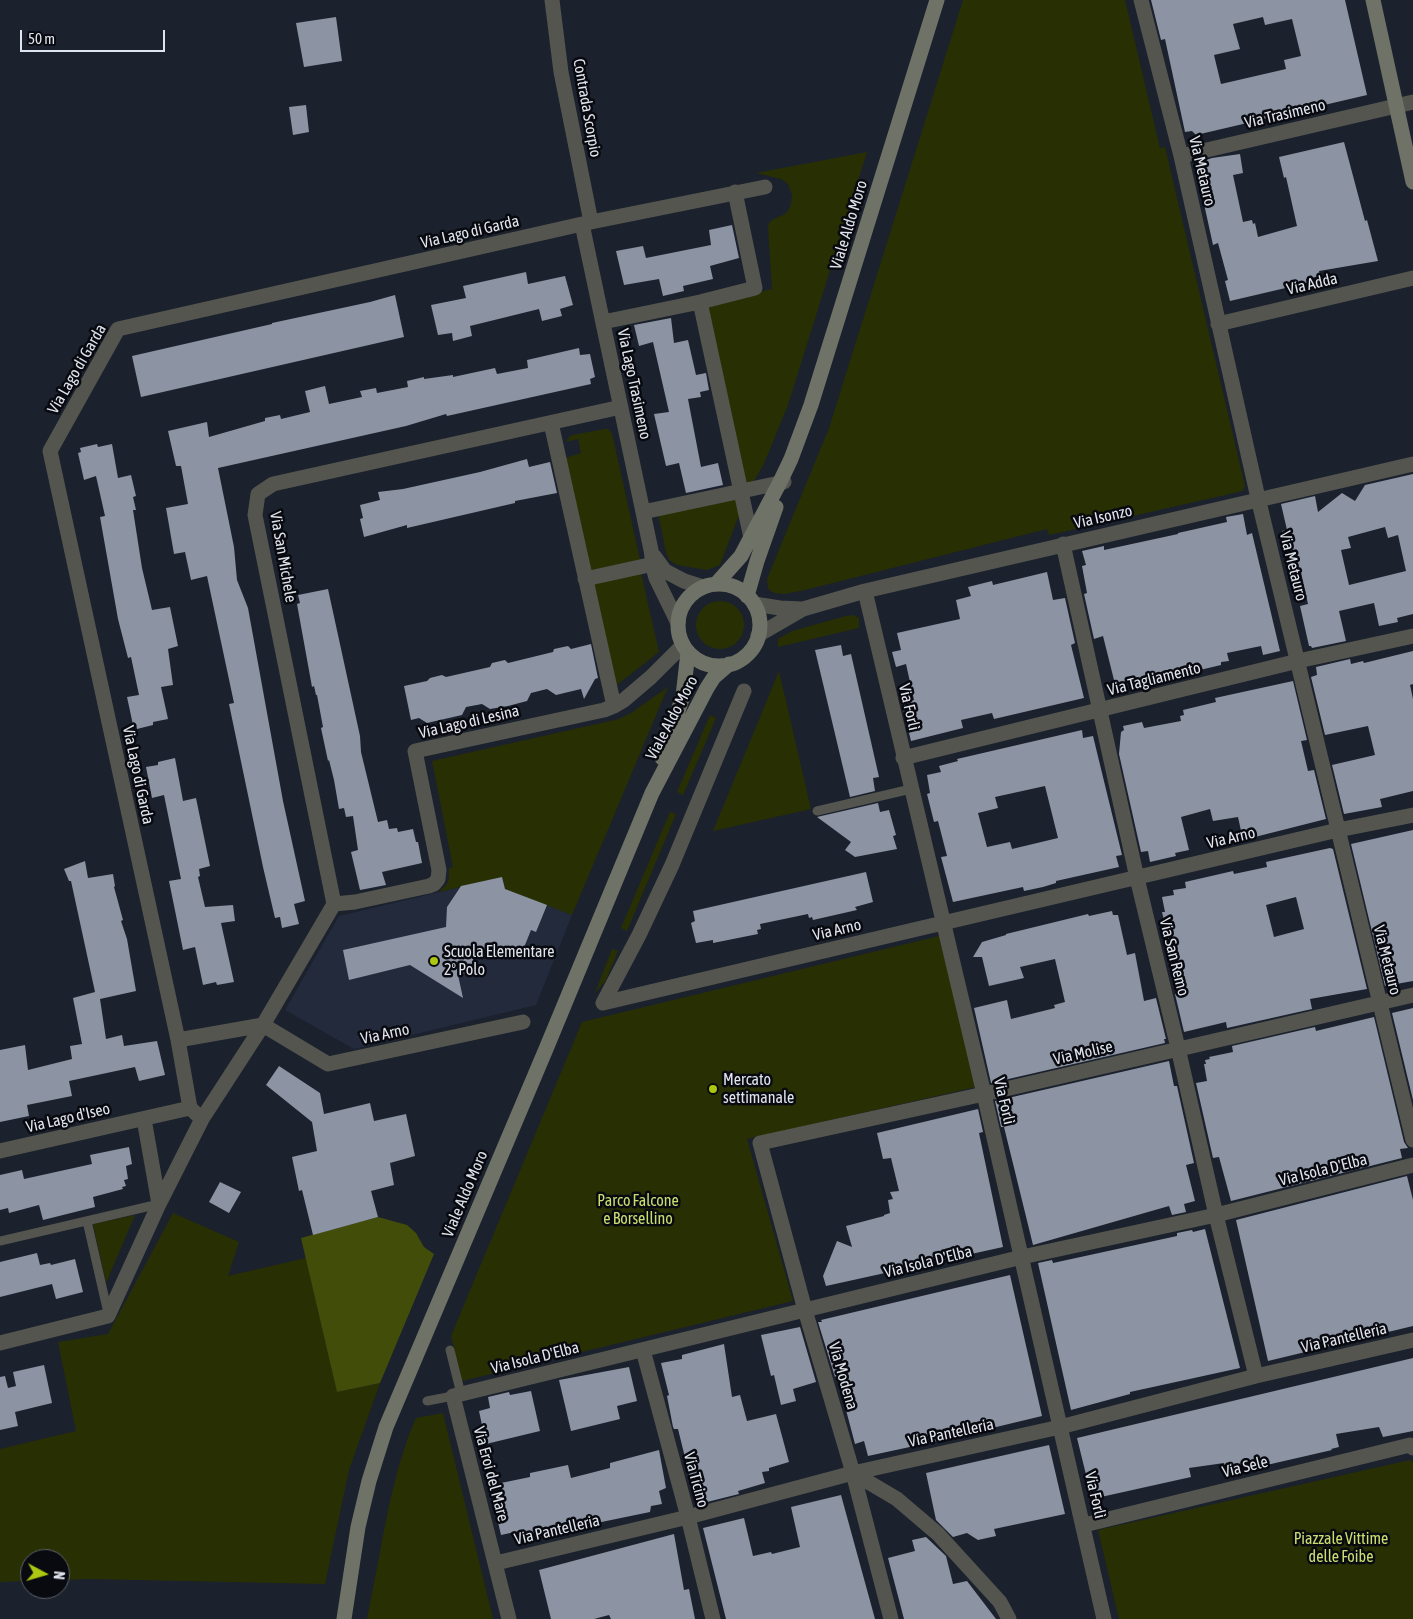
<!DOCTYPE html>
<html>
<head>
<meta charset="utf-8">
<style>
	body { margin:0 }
	#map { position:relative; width:1413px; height:1619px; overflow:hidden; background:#1b212d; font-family:"Asap Condensed",sans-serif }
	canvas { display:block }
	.north { position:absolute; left:20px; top:1549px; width:50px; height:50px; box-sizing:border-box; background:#080a10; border:1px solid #5e6168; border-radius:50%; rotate:96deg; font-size:14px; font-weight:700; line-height:20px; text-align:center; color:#e0e4ec }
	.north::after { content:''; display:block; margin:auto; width:18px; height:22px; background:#acc612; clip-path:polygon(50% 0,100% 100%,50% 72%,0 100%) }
	.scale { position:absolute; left:20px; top:30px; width:145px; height:22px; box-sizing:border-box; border:2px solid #e0e4ec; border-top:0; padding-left:6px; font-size:15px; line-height:18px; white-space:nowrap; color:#e0e4ec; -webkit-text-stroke:4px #080a10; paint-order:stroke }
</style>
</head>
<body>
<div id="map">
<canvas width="1413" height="1619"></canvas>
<div class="north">N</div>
<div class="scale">50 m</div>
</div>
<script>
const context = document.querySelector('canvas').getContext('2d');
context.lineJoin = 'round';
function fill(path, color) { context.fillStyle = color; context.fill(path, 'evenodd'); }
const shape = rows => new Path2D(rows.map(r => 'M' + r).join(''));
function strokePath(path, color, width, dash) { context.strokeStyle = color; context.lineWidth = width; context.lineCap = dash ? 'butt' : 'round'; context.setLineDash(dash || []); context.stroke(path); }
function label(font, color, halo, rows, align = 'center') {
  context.font = font + ' "Asap Condensed",sans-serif'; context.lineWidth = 5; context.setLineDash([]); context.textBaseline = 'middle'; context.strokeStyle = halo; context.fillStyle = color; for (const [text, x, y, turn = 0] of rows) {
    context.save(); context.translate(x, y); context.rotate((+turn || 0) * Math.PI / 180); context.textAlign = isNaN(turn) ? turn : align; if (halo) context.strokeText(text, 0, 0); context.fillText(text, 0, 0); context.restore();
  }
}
fill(shape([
	[502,877,547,905,572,915,536,1005,354,1049,285,1010,339,916]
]), '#222a3c');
fill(shape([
	[963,0,1125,0,1160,148,1165,147,1245,486,1243,491,1049,535,1047,529,805,590,784,594,774,593,768,589,767,579,829,428],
	[867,152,788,405,763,466,752,484,743,484,705,305,772,289,768,228,769,223,772,220,785,214,788,211,791,204,792,195,788,184,781,179,756,173],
	[605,429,608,429,612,433,640,560,587,571,562,459,581,453,578,439,566,442,569,437,572,435],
	[738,495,741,510,720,565,707,570,677,565,669,560,666,552,658,513],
	[641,573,659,652,613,688,590,585],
	'696 625a24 24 0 1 1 48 0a24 24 0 1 1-48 0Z',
	[853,615,859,618,859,628,778,647,778,639,792,631,846,616],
	[779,671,811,809,713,831],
	[668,687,572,915,505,889,502,877,439,892,447,884,449,879,449,868,453,867,432,761,619,719,631,713],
	[710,715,716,718,683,795,677,792],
	[670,812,676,814,627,931,621,928],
	[939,936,976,1087,747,1139,793,1301,462,1381,451,1336,582,1022],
	[612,949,618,951,606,980,595,993],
	[173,1213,239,1242,228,1276,306,1258,337,1392,380,1383,349,1470,325,1584,90,1579,60,1580,60,1559,30,1559,30,1581,0,1582,0,1449,76,1431,58,1342,108,1334],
	[135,1215,106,1283,93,1224],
	[443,1413,493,1619,367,1619,389,1505,398,1469,408,1437,416,1418],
	[1410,1460,1413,1463,1413,1619,1119,1619,1098,1530]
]), '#283003');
fill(shape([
	[378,1217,407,1225,416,1233,424,1247,434,1254,380,1383,337,1392,301,1238]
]), '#424d0a');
fill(shape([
	[1151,0,1345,0,1367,95,1196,135,1192,131,1185,132,1165,39,1161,40],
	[1263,17,1265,25,1292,19,1301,56,1284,60,1286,69,1221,84,1214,55,1240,49,1233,24],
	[336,17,342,61,304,67,296,23],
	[306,105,309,132,293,135,289,107],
	[1344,142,1365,221,1367,220,1378,261,1319,271,1320,276,1306,279,1307,283,1230,301,1225,281,1228,280,1218,243,1213,245,1204,204,1209,203,1201,163,1203,162,1203,161,1212,158,1240,154,1243,173,1233,175,1243,222,1252,220,1253,224,1255,223,1258,237,1297,226,1286,177,1284,178,1279,157],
	[732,225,739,258,710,266,713,279,683,286,684,291,663,296,659,279,624,285,616,251,643,246,646,258,711,245,709,230],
	[526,272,528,284,565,276,573,305,560,309,562,316,542,321,539,309,470,326,472,336,453,341,452,333,438,335,431,305,466,298,463,286],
	[395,295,404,337,141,397,132,356,272,324,272,323,370,302],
	[671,318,674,343,688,340,696,375,706,373,709,390,700,392,701,397,688,399,701,467,718,463,723,485,686,493,679,463,666,466,654,414,669,412,653,342,639,346,634,325],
	[579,348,580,355,590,354,595,377,590,379,591,384,447,416,446,414,406,426,218,468,234,547,237,580,248,608,283,801,305,901,294,904,299,924,282,928,280,917,275,918,263,867,229,704,234,703,207,576,191,580,185,552,174,554,166,508,188,504,181,466,176,466,168,431,207,422,209,437,265,421,265,418,280,415,281,419,310,412,305,391,325,386,329,404,362,397,360,391,376,388,377,393,408,387,407,381,424,377,424,379,453,375,453,377,495,368,497,374,528,368,527,360],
	[97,444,98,447,112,444,118,478,131,475,136,496,133,497,136,510,133,510,142,568,152,610,170,607,178,646,168,649,173,685,161,687,168,719,153,722,153,725,137,729,136,724,133,725,127,697,139,695,131,657,128,658,118,619,100,517,105,516,96,476,84,480,78,453,81,452,80,448],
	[527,459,529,467,550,462,557,493,515,501,515,503,407,528,407,525,364,537,360,519,363,518,360,505,380,500,378,492,403,489,480,472],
	[1413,474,1413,614,1397,618,1398,622,1379,626,1374,603,1339,611,1346,641,1312,648,1311,646,1309,646,1300,606,1308,604,1300,568,1291,570,1282,531,1287,530,1281,504,1315,496,1318,512,1342,493,1355,501,1365,485],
	[1385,527,1388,538,1398,535,1406,571,1349,585,1341,550,1351,548,1348,537],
	[1243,514,1247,535,1252,533,1280,651,1263,655,1261,646,1227,653,1229,661,1221,662,1221,665,1162,679,1160,674,1115,684,1103,636,1094,639,1084,594,1087,593,1082,566,1086,565,1082,551,1104,546,1104,550,1178,534,1178,533,1227,522,1226,517],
	[1047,572,1053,600,1065,598,1075,643,1071,645,1084,698,994,719,992,713,961,720,963,728,911,741,902,704,914,700,906,664,896,667,892,652,901,650,897,633,960,619,956,600,971,596,968,587,992,581,993,585],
	[328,589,360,736,361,752,378,822,387,820,389,829,397,828,398,832,413,829,416,842,418,842,422,863,382,872,386,885,360,890,351,852,358,850,353,816,346,817,344,808,339,809,334,780,329,760,328,761,321,728,323,727,317,695,316,695,314,686,312,687,297,604,300,603,298,595],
	[591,644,598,678,595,679,584,699,581,689,556,695,547,689,531,693,527,701,508,706,490,709,482,704,466,707,462,715,427,723,419,718,411,720,404,686,427,681,430,678,442,675,446,677,490,667,492,663,505,660,508,663,553,652,554,649,568,646,571,649],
	[841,645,843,656,851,654,879,777,873,778,875,791,850,797,815,650],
	[1413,651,1413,684,1410,685,1413,699,1413,791,1380,799,1382,807,1344,814,1332,765,1375,755,1368,726,1325,735,1311,677,1317,675,1316,667,1350,659,1351,664,1363,661,1364,663],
	[1293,681,1307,740,1301,741,1308,771,1314,770,1326,819,1243,840,1238,817,1213,821,1210,809,1181,817,1189,850,1175,853,1176,856,1150,862,1148,851,1141,852,1119,754,1121,732,1124,730,1123,726,1142,722,1144,728,1181,721,1180,716,1184,715,1183,710,1216,702,1215,698],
	[1082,730,1083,738,1093,736,1122,855,1116,856,1119,867,1056,881,1056,883,1043,887,1024,891,1023,887,953,902,941,857,947,856,938,821,934,822,927,794,930,793,927,775,941,772,939,766,958,761,957,759],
	[1045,786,1058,838,1012,849,1010,842,987,847,978,813,998,808,995,797],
	[175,758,183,801,196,798,210,866,199,869,200,876,198,877,205,907,233,905,235,921,221,923,234,982,217,985,216,982,203,985,195,947,183,950,169,881,181,879,164,795,152,798,146,767,158,765,158,762],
	[878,803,880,812,889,810,896,835,893,836,897,849,855,857,845,850,851,842,817,817],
	[1413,830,1413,981,1385,986,1351,844],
	[1330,848,1333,849,1367,989,1310,999,1312,1009,1227,1028,1226,1022,1184,1032,1175,994,1181,992,1162,912,1165,912,1162,897,1174,895,1173,890,1186,888,1185,882,1233,871,1234,874,1267,867,1266,862],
	[1296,897,1304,929,1274,937,1266,905],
	[85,861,88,878,113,874,115,886,114,887,123,920,121,921,127,939,136,991,100,999,106,1039,122,1035,124,1046,157,1041,165,1075,139,1081,135,1067,69,1081,72,1096,27,1105,29,1116,0,1122,0,1050,25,1045,28,1070,72,1059,70,1046,82,1044,73,998,95,992,71,881,69,881,64,869],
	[866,872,873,902,855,907,857,910,813,920,812,917,809,918,808,914,760,924,761,929,757,930,758,934,713,943,713,940,696,943,691,923,695,921,693,911],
	[502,877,505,889,547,905,536,932,531,930,523,950,504,955,503,952,473,959,475,971,458,975,463,998,410,965,349,980,343,950,446,927,447,907,461,886],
	[1112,911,1113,915,1118,915,1127,955,1135,953,1144,1001,1156,998,1166,1039,1164,1039,1165,1043,991,1083,974,1008,1007,1000,1011,1019,1055,1008,1054,1005,1065,1002,1055,959,1020,967,1024,978,989,986,982,957,973,957,982,942,1006,935,1006,934,1088,914,1089,916],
	[1413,1008,1413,1100,1392,1013],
	[1374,1017,1404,1142,1408,1148,1400,1149,1402,1158,1231,1201,1219,1157,1213,1158,1196,1083,1207,1081,1204,1064,1206,1064,1205,1060,1210,1059,1209,1057,1233,1052,1232,1046,1315,1027,1316,1031],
	[1169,1061,1174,1086,1177,1086,1194,1163,1186,1165,1195,1201,1184,1204,1186,1212,1172,1215,1169,1206,1033,1245,1004,1127,1001,1127,995,1101],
	[279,1066,320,1093,324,1114,370,1103,374,1121,406,1114,415,1156,390,1163,394,1185,371,1191,378,1217,313,1235,302,1190,299,1191,292,1157,317,1151,312,1122,266,1085],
	[978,1109,983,1132,979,1133,1003,1247,826,1286,823,1276,837,1241,852,1247,846,1226,884,1216,884,1215,890,1213,888,1200,893,1199,890,1192,899,1191,891,1158,883,1159,877,1133],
	[129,1147,132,1164,126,1166,128,1179,124,1180,126,1186,122,1187,123,1189,93,1197,95,1207,43,1220,39,1205,9,1213,8,1208,0,1210,0,1175,22,1170,24,1179,92,1164,90,1155],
	[1407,1176,1413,1200,1413,1326,1268,1361,1236,1220],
	[220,1182,241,1192,229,1213,209,1202],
	[1205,1229,1240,1368,1130,1392,1130,1394,1071,1410,1038,1263,1052,1260,1053,1263,1177,1236,1177,1233,1192,1230,1193,1232],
	[37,1253,40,1265,50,1263,51,1265,75,1259,83,1292,56,1299,52,1284,0,1297,0,1262],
	[1010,1275,1042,1416,988,1429,986,1420,944,1431,947,1439,868,1456,864,1441,855,1444,837,1376,835,1377,818,1322,822,1322,821,1320],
	[800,1327,816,1382,793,1389,796,1401,781,1405,774,1375,771,1376,761,1335],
	[724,1344,732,1397,740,1395,747,1421,776,1414,789,1462,769,1468,769,1471,762,1472,765,1483,738,1491,739,1494,707,1502,696,1502,678,1429,674,1429,673,1427,667,1396,669,1395,661,1363,682,1359,682,1355],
	[1413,1358,1413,1431,1383,1437,1379,1427,1336,1434,1339,1447,1331,1449,1332,1450,1245,1470,1243,1465,1226,1470,1224,1463,1189,1468,1191,1477,1092,1499,1077,1438],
	[44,1365,52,1403,15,1412,18,1426,0,1430,0,1377,5,1376,8,1388,16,1386,13,1372],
	[629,1367,637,1401,617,1406,620,1419,571,1431,559,1380],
	[531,1391,540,1431,486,1444,479,1411,490,1408,488,1397,509,1392,510,1395],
	[1049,1445,1065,1514,994,1529,996,1536,978,1540,967,1533,953,1537,936,1520,926,1473],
	[659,1450,666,1488,659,1491,662,1504,651,1506,650,1512,587,1525,586,1521,525,1535,524,1530,501,1535,493,1500,504,1498,501,1483,530,1477,530,1473,568,1465,571,1478,610,1468,610,1463],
	[841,1495,875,1619,726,1619,703,1528,744,1518,753,1556,771,1552,772,1554,800,1547,791,1507],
	[674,1534,684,1590,689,1589,695,1619,611,1619,609,1615,594,1619,551,1619,539,1570],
	[926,1537,946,1556,953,1584,967,1581,996,1619,904,1619,888,1558,915,1551,912,1540]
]), '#8c93a3');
strokePath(shape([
	[817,811,911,789],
	[87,1221,108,1313],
	[0,1241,159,1204],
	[450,1350,461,1394],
	[427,1401,453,1396]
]), '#53554e', 9);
strokePath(shape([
	[552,0,561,72,591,222],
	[1141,0,1181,156,1258,498,1413,1140],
	[1181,156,1413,102],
	[582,224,651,550,654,571,656,578,678,623],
	[700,302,751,538,757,540],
	[603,322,700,302,755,288,735,192],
	[1218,324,1413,278],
	[551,423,614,706],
	[643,512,784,482],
	[1063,544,1137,878,1178,1048,1216,1215,1256,1376],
	[654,556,665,571,684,581,703,587],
	[585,579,658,563],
	[865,591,984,1094,1104,1619],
	[754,604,780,608,803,609,865,591,1413,464],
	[758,635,803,609],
	[744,691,672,865,639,935,603,1003,1338,830,1413,815],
	[903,758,1298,661,1413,636],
	[334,904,255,515,258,494,273,484,621,407],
	[334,904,355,902,429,886,434,884,438,879,439,870,415,751,604,710,614,706,624,700,651,677,683,645],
	[263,1025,328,1064,523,1022],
	[178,1040,263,1025],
	[144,1119,159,1204],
	[202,1119,190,1108,178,1040,50,451,118,329,591,222,765,187],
	[0,1151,190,1108],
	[0,1343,108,1316,159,1204,202,1119,263,1025,334,904],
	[643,1350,688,1517,713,1619],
	[853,1473,897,1499,938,1534,1000,1602,1009,1619],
	[1084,1525,1410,1445,1413,1448],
	[496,1563,688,1517,853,1473,1060,1427,1256,1376,1413,1340],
	[509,1619,453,1396,1022,1257,1216,1215,1413,1165],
	[891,1619,853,1473,805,1310,760,1143,984,1094,1413,995]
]), '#53554e', 15);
strokePath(shape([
	[1373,0,1413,182],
	[716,584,741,556,780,482,791,459,811,405,937,0],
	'678 625a41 41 0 1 1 82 0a41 41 0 1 1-82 0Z',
	[747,596,757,561,776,507],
	[662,758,683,696,688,652],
	[344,1619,358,1527,369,1481,386,1427,546,1049,652,793,707,688,714,677,729,664]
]), '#6f7267', 15);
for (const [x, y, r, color] of [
	[434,961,5,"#acc612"],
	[713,1089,5,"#acc612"]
]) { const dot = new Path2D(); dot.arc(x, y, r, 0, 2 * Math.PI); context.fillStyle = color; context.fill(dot); strokePath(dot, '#080a10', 2); }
label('16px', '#e0e4ec', '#080a10', [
	["Contrada Scorpio",587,108,80],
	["Via Trasimeno",1285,114,-13],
	["Via Metauro",1202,171,77],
	["Viale Aldo Moro",849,225,-73],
	["Via Lago di Garda",470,232,-13],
	["Via Adda",1312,284,-13],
	["Via Lago di Garda",77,369,-60],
	["Via Lago Trasimeno",634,384,78],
	["Via Isonzo",1103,517,-13],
	["Via San Michele",283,557,80],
	["Via Metauro",1293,566,76],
	["Via Tagliamento",1154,679,-14],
	["Via Forlì",909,707,77],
	["Viale Aldo Moro",672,718,-62],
	["Via Lago di Lesina",469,722,-13],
	["Via Lago di Garda",138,775,78],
	["Via Arno",1231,838,-13],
	["Via Arno",837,930,-13],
	["Via San Remo",1174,957,76],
	["Via Metauro",1387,960,76],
	["Via Arno",385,1034,-12],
	["Via Molise",1083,1053,-13],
	["Via Forlì",1004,1101,77],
	["Via Lago d'Iseo",68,1118,-13],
	["Via Isola D'Elba",1323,1170,-14],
	["Viale Aldo Moro",465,1194,-67],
	["Via Isola D'Elba",928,1262,-14],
	["Via Pantelleria",1344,1338,-13],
	["Via Isola D'Elba",535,1358,-14],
	["Via Modena",843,1376,74],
	["Via Pantelleria",951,1433,-12],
	["Via Sele",1245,1467,-14],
	["Via Eroi del Mare",491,1474,75],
	["Via Ticino",696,1480,75],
	["Via Forlì",1095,1495,77],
	["Via Pantelleria",557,1530,-13]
]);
label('16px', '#e0e4ec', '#080a10', [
	["Scuola Elementare",444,952],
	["2° Polo",444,970],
	["Mercato",723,1080],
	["settimanale",723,1098]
], 'left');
label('16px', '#c9e071', '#080a10', [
	["Parco Falcone",638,1201],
	["e Borsellino",638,1219],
	["Piazzale Vittime",1341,1539],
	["delle Foibe",1341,1557]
]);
</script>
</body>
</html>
